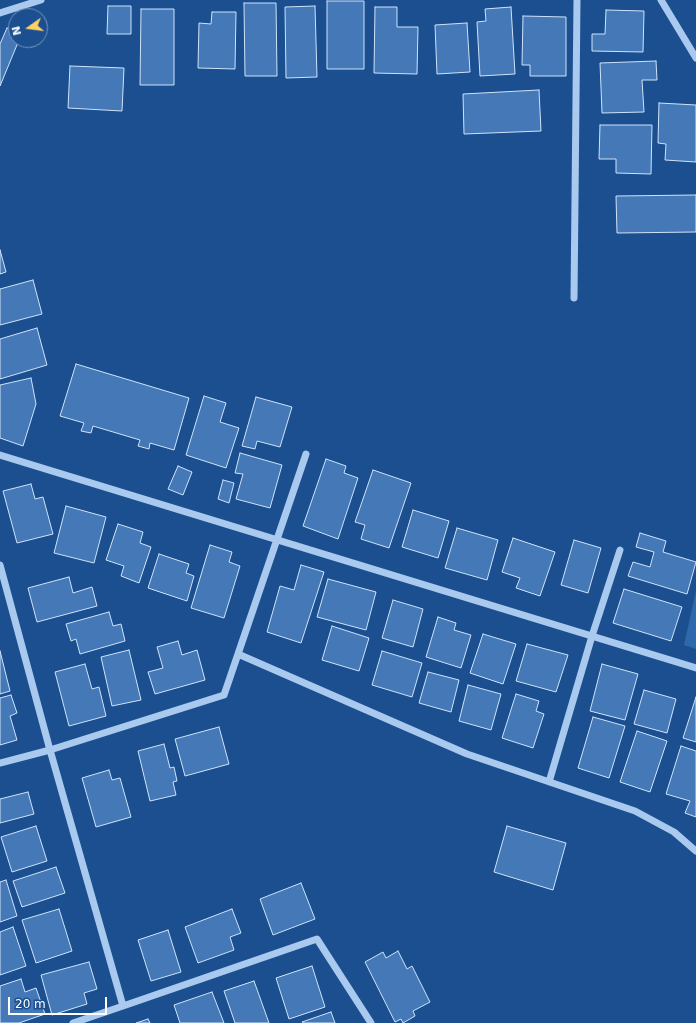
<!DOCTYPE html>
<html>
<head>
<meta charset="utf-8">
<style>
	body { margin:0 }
	#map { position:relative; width:696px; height:1023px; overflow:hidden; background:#1b4f8f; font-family:"DejaVu Sans",sans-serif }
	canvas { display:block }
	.north { position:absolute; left:8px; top:8px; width:40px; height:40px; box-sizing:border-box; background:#1b4f8f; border:1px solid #7695bc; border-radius:50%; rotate:256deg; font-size:11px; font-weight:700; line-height:16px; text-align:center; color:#fff }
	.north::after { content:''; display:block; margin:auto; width:14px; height:18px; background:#ffd166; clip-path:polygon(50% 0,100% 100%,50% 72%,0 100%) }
	.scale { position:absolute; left:8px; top:997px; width:99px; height:18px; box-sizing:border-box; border:2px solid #fff; border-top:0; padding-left:5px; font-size:12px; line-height:14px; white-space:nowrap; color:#fff; -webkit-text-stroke:3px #1b4f8f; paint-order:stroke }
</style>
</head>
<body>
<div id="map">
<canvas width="696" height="1023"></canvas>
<div class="north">N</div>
<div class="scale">20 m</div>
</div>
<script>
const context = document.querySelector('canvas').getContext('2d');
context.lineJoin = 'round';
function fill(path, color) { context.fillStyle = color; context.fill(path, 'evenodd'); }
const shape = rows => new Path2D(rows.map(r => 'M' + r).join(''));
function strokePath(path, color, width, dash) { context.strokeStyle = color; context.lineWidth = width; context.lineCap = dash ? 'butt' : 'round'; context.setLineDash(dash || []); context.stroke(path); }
fill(shape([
	[696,591,696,649,684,645]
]), '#2e69ad');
const building = shape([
	[327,1,364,1,364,69,327,69,327,1],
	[244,3,276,3,277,76,245,76,244,3],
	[108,6,131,6,131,34,107,34,108,6],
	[315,6,317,77,286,78,285,7,315,6],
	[375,7,397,7,397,27,418,27,417,74,374,73,375,7],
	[511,7,515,74,480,76,477,22,486,21,485,9,511,7],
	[141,9,174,9,174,85,140,85,141,9],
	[606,10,644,11,643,52,592,51,592,34,605,34,606,10],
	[212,12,236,12,235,69,198,68,199,23,211,24,212,12],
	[523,16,566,17,566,76,530,76,530,65,522,65,523,16],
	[467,23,470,72,437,74,435,25,467,23],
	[7,28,16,32,16,40,19,40,0,86,0,44,7,28],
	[656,61,657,80,642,80,644,112,602,113,600,63,656,61],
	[70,66,124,68,122,111,68,108,70,66],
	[539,90,541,131,464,134,463,94,539,90],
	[659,103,696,105,696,162,665,160,666,144,658,143,659,103],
	[600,125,652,125,651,174,616,173,616,159,599,159,600,125],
	[696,195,696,232,617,233,616,196,696,195],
	[0,250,6,272,0,274,0,250],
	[33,280,42,314,0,325,0,289,33,280],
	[37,328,47,365,0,379,0,339,37,328],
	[76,364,189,398,174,450,150,443,149,449,138,446,140,440,93,426,91,433,81,431,84,423,60,416,76,364],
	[31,378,36,404,23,446,0,438,0,385,31,378],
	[204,396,226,403,220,422,239,428,226,468,186,455,204,396],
	[256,397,292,407,280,447,257,441,255,449,242,446,256,397],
	[240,453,282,465,270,508,236,499,243,474,235,473,240,453],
	[326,459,346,466,344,473,358,478,338,539,303,526,326,459],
	[178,466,192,472,183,495,168,489,178,466],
	[373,470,411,483,389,548,361,539,365,525,355,522,373,470],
	[223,480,234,483,229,503,218,499,223,480],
	[31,484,35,499,43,497,53,534,17,543,3,491,31,484],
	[66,506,106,517,94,563,54,553,66,506],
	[413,510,449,521,438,558,402,547,413,510],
	[118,524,143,532,140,543,151,547,139,583,121,576,124,566,106,560,118,524],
	[457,528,498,540,487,580,445,568,457,528],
	[640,533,666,541,663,552,696,562,687,594,628,576,633,562,650,567,654,552,636,547,640,533],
	[513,538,555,552,540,596,516,588,520,578,502,572,513,538],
	[574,540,601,548,588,593,561,585,574,540],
	[210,545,232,552,229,562,240,566,224,618,191,608,210,545],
	[159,554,189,564,186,573,194,576,187,601,148,588,159,554],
	[301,565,324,572,301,643,267,632,280,586,294,590,301,565],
	[69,577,73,593,92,587,97,606,37,622,28,588,69,577],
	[328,579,376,592,366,630,317,617,328,579],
	[624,589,682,607,671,641,613,623,624,589],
	[393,600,423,609,413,647,382,638,393,600],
	[109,612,113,626,121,624,125,641,80,654,76,639,71,641,66,624,109,612],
	[438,617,456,623,454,630,471,635,461,668,426,657,438,617],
	[332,626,369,638,359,671,322,660,332,626],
	[483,634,516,644,503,684,470,673,483,634],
	[178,641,182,655,197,650,205,680,155,694,148,672,163,668,157,647,178,641],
	[527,644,568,655,556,692,516,681,527,644],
	[129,650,141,700,112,706,101,657,129,650],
	[0,651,10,691,0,694,0,651],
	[382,651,422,663,412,697,372,685,382,651],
	[85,664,92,689,99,687,106,716,69,726,55,672,85,664],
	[602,664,638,674,625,720,590,711,602,664],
	[428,672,459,680,451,712,419,703,428,672],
	[468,685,501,694,491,730,459,721,468,685],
	[644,690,676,699,667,733,634,724,644,690],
	[516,694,539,701,536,711,544,714,533,748,502,738,516,694],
	[11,695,17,713,10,716,17,740,0,745,0,698,11,695],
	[696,697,696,742,683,738,696,697],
	[593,717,625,726,609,778,578,768,593,717],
	[219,727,229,764,185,776,175,739,219,727],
	[637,731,667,741,650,792,620,782,637,731],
	[164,744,170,768,174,767,177,781,173,782,176,795,150,801,138,751,164,744],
	[681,746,696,751,696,817,685,813,690,801,666,794,681,746],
	[109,770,112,780,120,778,131,817,96,827,82,778,109,770],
	[28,792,34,814,0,823,0,799,28,792],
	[36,826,47,861,12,872,1,837,36,826],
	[507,826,566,843,553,890,494,872,507,826],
	[56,867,65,893,22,907,13,881,56,867],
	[6,880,17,916,0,922,0,882,6,880],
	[301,883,315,919,273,935,260,899,301,883],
	[59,909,72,951,36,963,22,920,59,909],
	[232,909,241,933,230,937,234,950,198,963,185,927,232,909],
	[13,927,26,966,0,975,0,932,13,927],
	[168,930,181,972,151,981,138,940,168,930],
	[398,951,407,969,412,966,430,1002,413,1011,415,1016,403,1023,401,1019,395,1022,365,962,383,952,386,958,398,951],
	[89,962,97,989,84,993,87,1004,52,1015,41,975,89,962],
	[312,966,325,1007,289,1019,276,978,312,966],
	[21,979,25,992,36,988,45,1014,19,1023,0,1023,0,986,21,979],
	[254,981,269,1023,235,1023,224,991,254,981],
	[212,992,224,1023,180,1023,174,1005,212,992],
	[331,1012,335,1023,303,1023,302,1022,331,1012],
	[148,1019,150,1023,136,1023,148,1019]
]);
fill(building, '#4478b7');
strokePath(building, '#cfe3fa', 1);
strokePath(shape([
	[661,0,696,58],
	[0,13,41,0],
	[574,298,577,0],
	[0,455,696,668],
	[0,565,50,750,123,1006,317,939,371,1023],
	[238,654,306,454],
	[0,763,50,750,224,695,238,654,467,754,635,811,674,832,696,851],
	[549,782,592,636,620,550],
	[73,1023,123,1006]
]), '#a9c9ee', 7);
</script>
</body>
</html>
